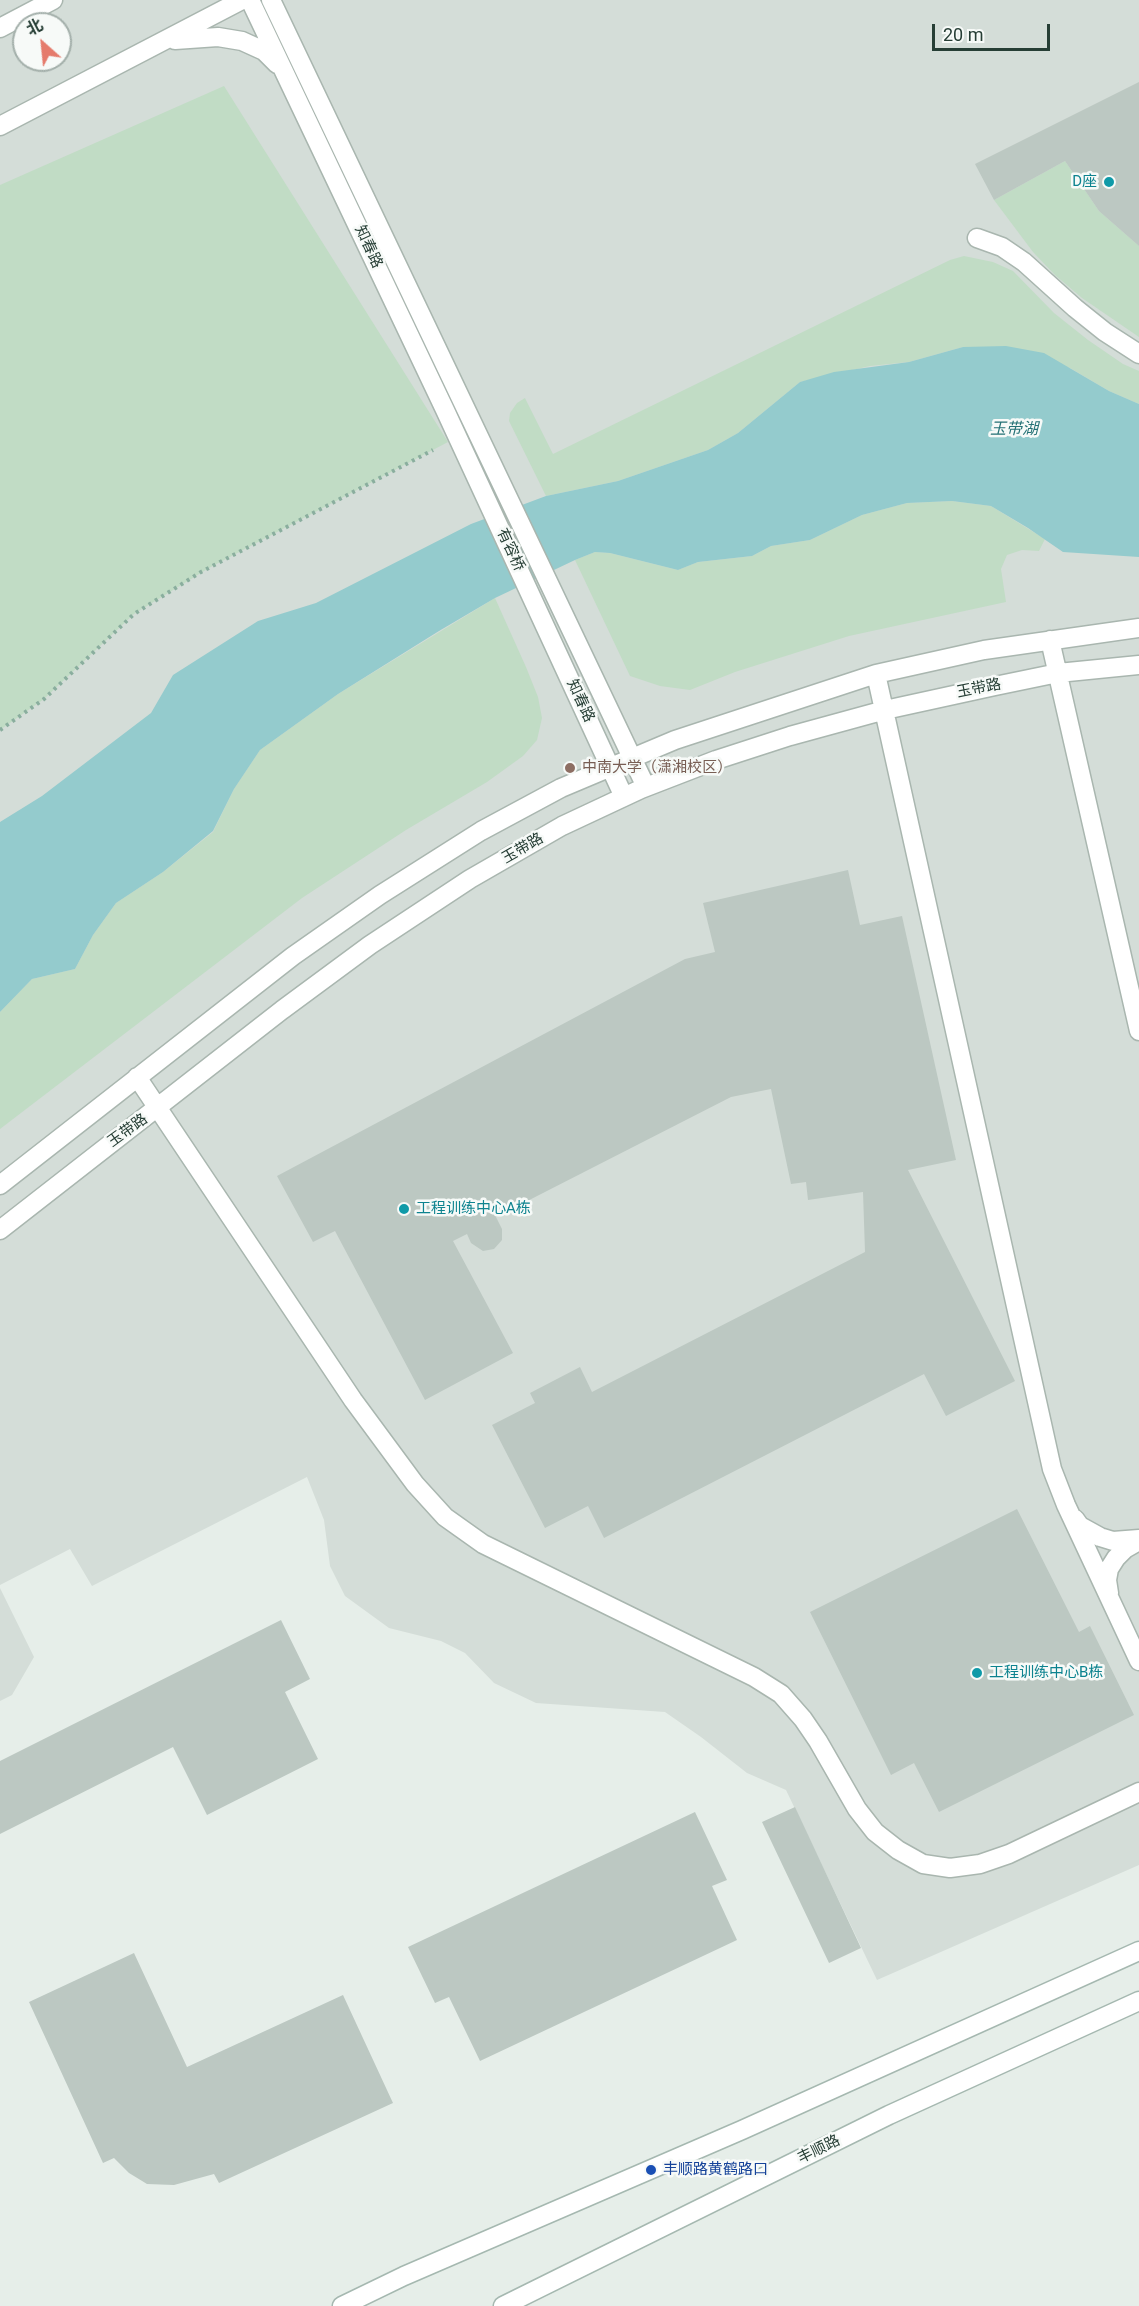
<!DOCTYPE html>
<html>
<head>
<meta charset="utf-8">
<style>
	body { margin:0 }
	#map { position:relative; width:1139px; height:2306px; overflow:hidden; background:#e6eee9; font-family:Roboto,"Noto Sans SC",sans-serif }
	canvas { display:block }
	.north { position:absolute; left:12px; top:12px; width:60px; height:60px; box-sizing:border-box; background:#f7faf8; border:2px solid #a3afaa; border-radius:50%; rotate:333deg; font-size:16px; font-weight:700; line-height:24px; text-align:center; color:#263e35 }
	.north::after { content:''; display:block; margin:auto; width:21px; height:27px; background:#e57b6c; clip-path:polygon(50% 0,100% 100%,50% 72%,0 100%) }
	.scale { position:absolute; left:932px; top:24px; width:118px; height:27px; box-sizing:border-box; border:3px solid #263e35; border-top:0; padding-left:8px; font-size:18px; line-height:21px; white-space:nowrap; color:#263e35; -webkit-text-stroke:4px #f7faf8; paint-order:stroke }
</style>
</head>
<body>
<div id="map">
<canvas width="1139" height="2306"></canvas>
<div class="north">北</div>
<div class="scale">20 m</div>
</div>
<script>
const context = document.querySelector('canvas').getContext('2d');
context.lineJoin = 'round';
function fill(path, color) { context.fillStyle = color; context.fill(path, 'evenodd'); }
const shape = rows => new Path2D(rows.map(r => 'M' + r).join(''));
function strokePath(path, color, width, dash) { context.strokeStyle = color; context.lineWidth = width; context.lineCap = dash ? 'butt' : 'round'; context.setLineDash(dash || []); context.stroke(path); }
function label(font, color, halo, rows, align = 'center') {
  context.font = font + ' Roboto,"Noto Sans SC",sans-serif'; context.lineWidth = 5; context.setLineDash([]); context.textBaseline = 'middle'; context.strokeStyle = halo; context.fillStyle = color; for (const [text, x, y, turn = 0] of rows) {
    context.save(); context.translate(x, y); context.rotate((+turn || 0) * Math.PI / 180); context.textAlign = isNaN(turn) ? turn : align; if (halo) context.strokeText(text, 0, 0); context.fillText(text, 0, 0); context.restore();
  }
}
fill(shape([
	[0,0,1139,0,1139,1865,877,1980,786,1790,747,1773,701,1737,665,1712,536,1703,494,1683,465,1653,441,1641,389,1628,345,1596,330,1566,324,1520,307,1477,92,1586,70,1549,0,1585],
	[24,24,60,24,60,60,24,60],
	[0,1588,34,1657,12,1695,0,1701]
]), '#d4ddd8');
fill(shape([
	[224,86,448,442,209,568,134,614,44,699,0,730,0,185],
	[1065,161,1099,211,1139,246,1139,337,1082,298,1055,275,1033,252,994,200],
	[964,256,993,262,1013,271,1054,313,1088,340,1123,364,1139,371,1139,404,1109,391,1070,368,963,347,909,362,870,366,800,382,738,433,708,450,618,481,546,496,509,421,510,413,517,403,525,398,553,454,950,260],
	[952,501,991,506,1045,539,1039,551,1022,550,1007,555,1001,569,1006,602,849,636,735,672,690,690,660,686,630,676,575,560,595,552,610,553,678,570,698,562,752,556,771,546,810,540,862,515,907,503],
	[495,598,526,667,538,697,542,718,537,740,523,756,487,782,406,830,302,898,0,1129,0,1012,32,979,75,969,93,935,116,903,163,872,213,832,234,789,260,750,338,694]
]), '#c1dcc5');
fill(shape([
	[1006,346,1044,353,1109,391,1139,404,1139,557,1063,552,1028,528,991,506,952,501,907,503,862,515,810,540,771,546,752,556,698,562,678,570,610,553,595,552,575,560,495,598,439,631,338,694,260,750,234,789,213,831,163,872,116,903,93,935,75,969,32,979,0,1012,0,822,42,796,151,713,173,675,258,621,316,603,471,524,546,496,618,481,708,450,738,433,800,382,834,372,909,362,963,347]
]), '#94cbcd');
fill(shape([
	[1139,82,1139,246,1099,211,1065,161,994,200,975,164],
	[848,870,860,925,902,916,956,1160,908,1170,1015,1381,946,1416,924,1374,604,1538,588,1506,545,1528,492,1425,535,1403,530,1393,580,1367,592,1392,865,1252,863,1192,808,1200,806,1182,791,1184,771,1089,731,1097,496,1217,502,1229,502,1240,494,1249,483,1251,471,1243,467,1234,453,1241,513,1353,425,1400,335,1231,313,1242,277,1176,685,959,715,952,703,903],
	[1017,1509,1079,1632,1090,1626,1134,1715,939,1812,914,1763,891,1775,810,1612],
	[281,1620,310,1679,285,1692,318,1759,207,1815,173,1747,0,1834,0,1761],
	[795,1807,861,1948,829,1963,762,1822],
	[695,1812,727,1880,712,1886,737,1940,480,2061,449,1997,435,2003,408,1947],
	[134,1953,187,2067,343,1995,393,2103,219,2183,214,2174,174,2185,147,2184,129,2173,114,2158,103,2163,29,2002]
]), '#bcc8c2');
const service = shape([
	[977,238,1002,247,1024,262,1075,308,1105,332,1139,354]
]);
const minor = shape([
	[250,0,445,410,624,797],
	[271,0,646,787],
	[0,28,53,0],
	[175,40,218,37,242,41,264,51,277,64],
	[0,126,242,0],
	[1050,640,1139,1031],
	[876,674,1052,1469,1066,1505,1139,1661],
	[137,1077,353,1400,415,1484,445,1517,483,1544,754,1677,781,1694,803,1719,818,1741,857,1809,875,1832,898,1850,923,1864,950,1868,980,1864,1009,1854,1139,1792],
	[0,1185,293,956,380,895,481,831,561,788,675,740,876,674,984,650,1139,628],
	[0,1230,282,1010,370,945,470,879,562,826,641,789,716,760,790,736,885,710,995,686,1058,673,1139,665],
	[1075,1519,1080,1526,1100,1537,1113,1541,1139,1539],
	[1109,1593,1107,1580,1109,1569,1116,1558,1125,1549,1139,1541]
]);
const secondary = shape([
	[342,2306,404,2276,742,2130,1139,1951],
	[503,2306,889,2115,1139,2001]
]);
strokePath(service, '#a9b6af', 21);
strokePath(minor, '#a9b6af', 21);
strokePath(secondary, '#a5b8b0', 21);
strokePath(shape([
	[0,730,44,699,134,614,201,572,433,450]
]), '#8aae9e', 4, [3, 4.5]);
strokePath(service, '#fff', 18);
strokePath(minor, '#fff', 18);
strokePath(secondary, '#fff', 18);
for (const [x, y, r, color] of [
	[1109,182,6,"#0f9aa8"],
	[570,768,6,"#8d6e63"],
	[404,1209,6,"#0f9aa8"],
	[977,1673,6,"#0f9aa8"],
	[651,2170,6,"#1a4fb4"]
]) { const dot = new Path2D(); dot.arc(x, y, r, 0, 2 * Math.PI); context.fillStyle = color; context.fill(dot); strokePath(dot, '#f7faf8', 2); }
label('15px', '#0d838f', '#f7faf8', [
	["D座",1097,182,"right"],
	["工程训练中心A栋",416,1209],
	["工程训练中心B栋",989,1673]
], 'left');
label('15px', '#263e35', '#f7faf8', [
	["知春路",368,247,65],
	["有容桥",510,550,65],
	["玉带路",979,689,-11],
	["知春路",580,701,65],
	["玉带路",523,849,-30],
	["玉带路",128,1131,-36],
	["丰顺路",819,2150,-26]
]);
label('15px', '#785e54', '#f7faf8', [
	["中南大学（潇湘校区）",582,768]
], 'left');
label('15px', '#164399', '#f7faf8', [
	["丰顺路黄鹤路口",663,2170]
], 'left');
label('italic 16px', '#257276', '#f7faf8', [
	["玉带湖",1014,430]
]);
</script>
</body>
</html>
